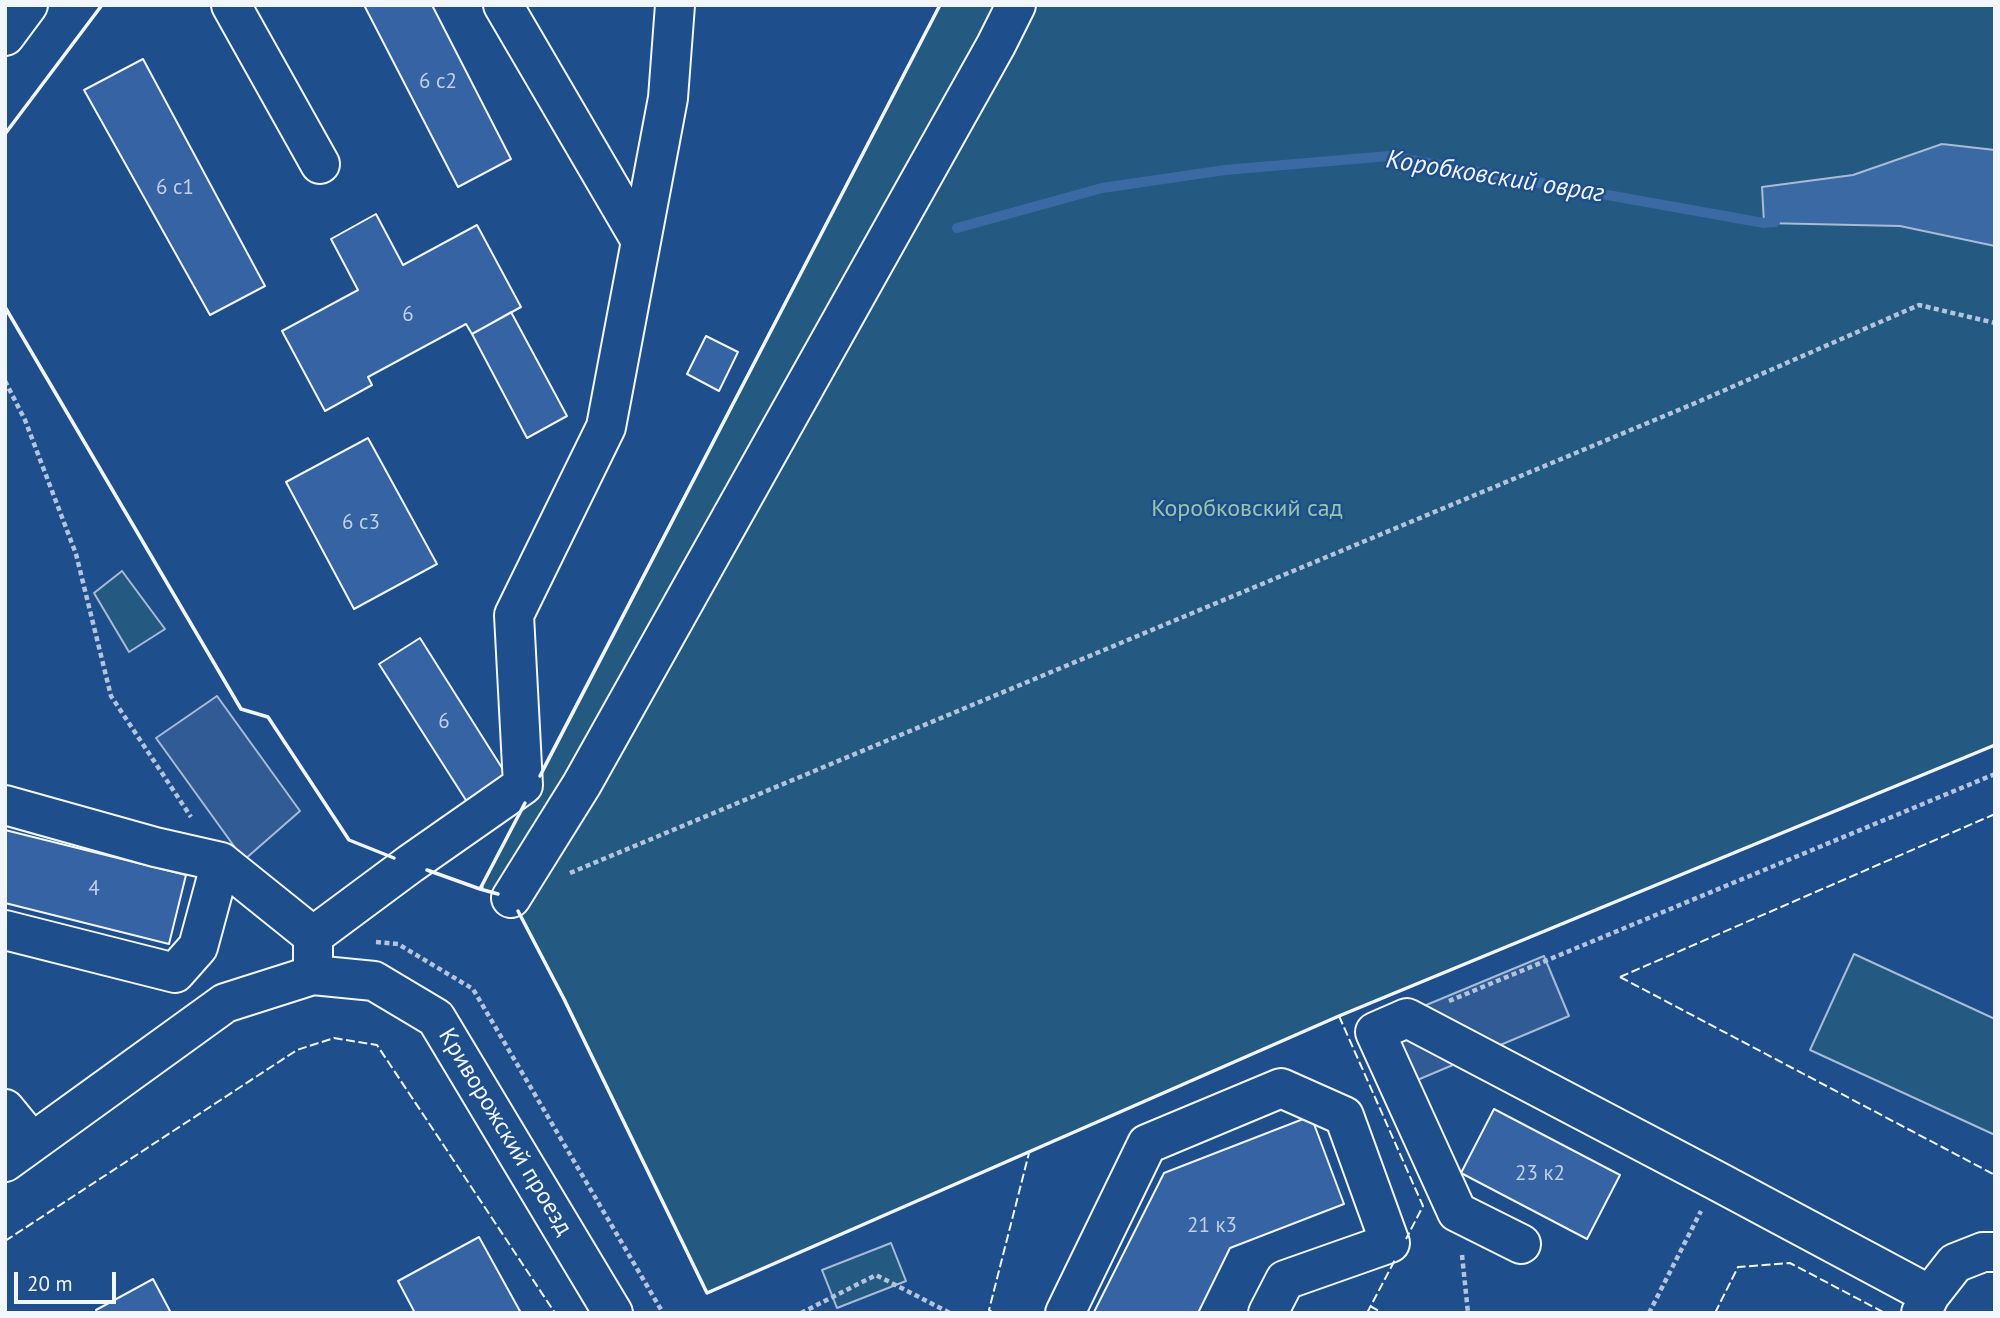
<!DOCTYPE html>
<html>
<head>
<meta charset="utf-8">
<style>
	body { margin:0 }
	#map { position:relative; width:2000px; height:1318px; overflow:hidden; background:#1f4e8c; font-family:"PT Sans",sans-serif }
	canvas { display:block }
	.frame { position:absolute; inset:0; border:7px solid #f2f6ff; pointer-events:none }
	.scale { position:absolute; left:14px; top:1272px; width:102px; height:32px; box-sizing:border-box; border:4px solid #f2f6ff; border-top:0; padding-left:9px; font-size:21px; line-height:24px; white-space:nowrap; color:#f2f6ff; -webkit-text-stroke:5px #1f4e8c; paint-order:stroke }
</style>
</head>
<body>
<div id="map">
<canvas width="2000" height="1318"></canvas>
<div class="frame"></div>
<div class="scale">20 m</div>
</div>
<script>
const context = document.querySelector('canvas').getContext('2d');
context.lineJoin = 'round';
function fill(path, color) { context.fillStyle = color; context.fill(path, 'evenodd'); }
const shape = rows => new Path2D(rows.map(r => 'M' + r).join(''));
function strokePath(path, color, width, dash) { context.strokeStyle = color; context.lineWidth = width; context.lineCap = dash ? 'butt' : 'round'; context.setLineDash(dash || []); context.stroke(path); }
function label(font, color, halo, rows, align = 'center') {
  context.font = font + ' "PT Sans",sans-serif'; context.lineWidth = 5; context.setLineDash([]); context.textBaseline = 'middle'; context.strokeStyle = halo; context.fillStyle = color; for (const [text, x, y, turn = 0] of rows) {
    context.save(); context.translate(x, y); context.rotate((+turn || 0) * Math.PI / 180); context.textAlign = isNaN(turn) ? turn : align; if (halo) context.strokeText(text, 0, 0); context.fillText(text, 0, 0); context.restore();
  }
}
const green = shape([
	[940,5,1995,5,1995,745,1339,1016,707,1293,564,999,511,898,480,889,940,5],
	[122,571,165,629,129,652,94,593,122,571],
	[1854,954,1995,1019,1995,1135,1810,1050,1854,954],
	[891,1243,906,1281,837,1308,822,1270,891,1243]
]);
fill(green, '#245a82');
strokePath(green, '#a8bbd7', 2);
const parking = shape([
	[217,696,300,811,244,860,156,738,217,696],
	[1544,956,1569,1016,1396,1089,1371,1028,1544,956]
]);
fill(parking, '#305b95');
strokePath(parking, '#a8bbd7', 2);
const water = shape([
	[1942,144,1995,150,1995,246,1900,226,1764,223,1762,187,1853,175,1942,144]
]);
fill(water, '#3b69a3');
strokePath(water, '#a8bbd7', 2);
strokePath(shape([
	[957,228,1102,188,1225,170,1389,156,1764,223,1775,222]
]), '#3b69a3', 10);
const building = shape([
	[364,5,432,5,511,159,458,187,364,5],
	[143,59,265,286,210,315,84,90,143,59],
	[376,214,403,265,477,225,521,307,472,334,466,324,368,377,372,385,325,411,282,331,358,290,331,239,376,214],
	[511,312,567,416,527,438,472,334,511,312],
	[706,336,738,352,719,391,687,374,706,336],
	[368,438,437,564,354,609,286,482,368,438],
	[420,638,509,779,469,805,379,664,420,638],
	[5,830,186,875,169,944,5,903,5,830],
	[1494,1109,1620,1175,1587,1239,1461,1173,1494,1109],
	[1311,1116,1344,1204,1230,1248,1198,1313,1094,1312,1164,1173,1311,1116],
	[479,1237,521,1313,415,1313,398,1281,479,1237],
	[153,1279,171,1313,97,1313,96,1310,153,1279]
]);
fill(building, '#3563a3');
strokePath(building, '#f2f6ff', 2);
const minor = shape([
	[231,5,320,164],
	[503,5,641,241],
	[5,805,155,847,221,862,313,936,313,962],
	[511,898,582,784,996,45,1016,5],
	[5,930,175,973,198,947,221,862],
	[313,936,410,864,523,785,514,615,606,427,668,98,675,5],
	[5,1109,32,1142],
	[5,1162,225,1003,313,975,374,981,436,1018,613,1313],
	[1521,1244,1457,1212,1375,1032,1407,1018,1717,1181,1930,1295],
	[1065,1313,1147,1144,1281,1088,1344,1116,1390,1243,1285,1280,1268,1313],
	[1921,1313,1930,1295,1955,1263,1983,1252,1995,1252]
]);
const major = shape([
	[5,36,28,5]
]);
strokePath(minor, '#f2f6ff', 42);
strokePath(major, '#f2f6ff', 42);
strokePath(shape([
	[5,381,25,420,76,554,111,696,191,817],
	[570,873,1693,404,1919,305,1995,323],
	[376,942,398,944,473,989,663,1313],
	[1449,1001,1995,774],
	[1462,1255,1468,1313],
	[801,1313,876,1275,950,1313],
	[1649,1313,1701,1211]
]), '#b3c4dc', 4.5, [5, 3.5]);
strokePath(minor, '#1f4e8c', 38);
strokePath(major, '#1f4e8c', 38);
strokePath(shape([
	[1620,977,1995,1175],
	[1620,977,1995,814],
	[1339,1016,1423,1206,1406,1239],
	[5,1241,297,1050,334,1038,377,1045,555,1313],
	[1370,1306,1383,1313],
	[994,1313,989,1310,1029,1153],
	[1367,1313,1396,1258],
	[1715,1313,1738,1267,1790,1263,1885,1313]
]), '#f2f6ff', 2, [9, 3.5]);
strokePath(shape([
	[5,134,102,5],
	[5,307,241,709,268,717,349,840,394,858],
	[540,776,940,5],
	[427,870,480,889,482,887],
	[498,894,480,889,525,803],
	[518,911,564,999,707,1293,1339,1016,1995,745]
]), '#f2f6ff', 3.5);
label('21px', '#c3d1e8', null, [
	["6 с2",438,82],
	["6 с1",175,188],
	["6",408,315],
	["6 с3",361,523],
	["6",444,722],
	["4",94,889],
	["23 к2",1540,1174],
	["21 к3",1212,1226]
]);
label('24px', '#97c8a6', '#1f4e8c', [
	["Коробковский сад",1247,509]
]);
label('24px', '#f2f6ff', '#1f4e8c', [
	["Криворожский проезд",505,1132,59]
]);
label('italic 26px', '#f2f6ff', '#1f4e8c', [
	["Коробковский овраг",1495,177,9]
]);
</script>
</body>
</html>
